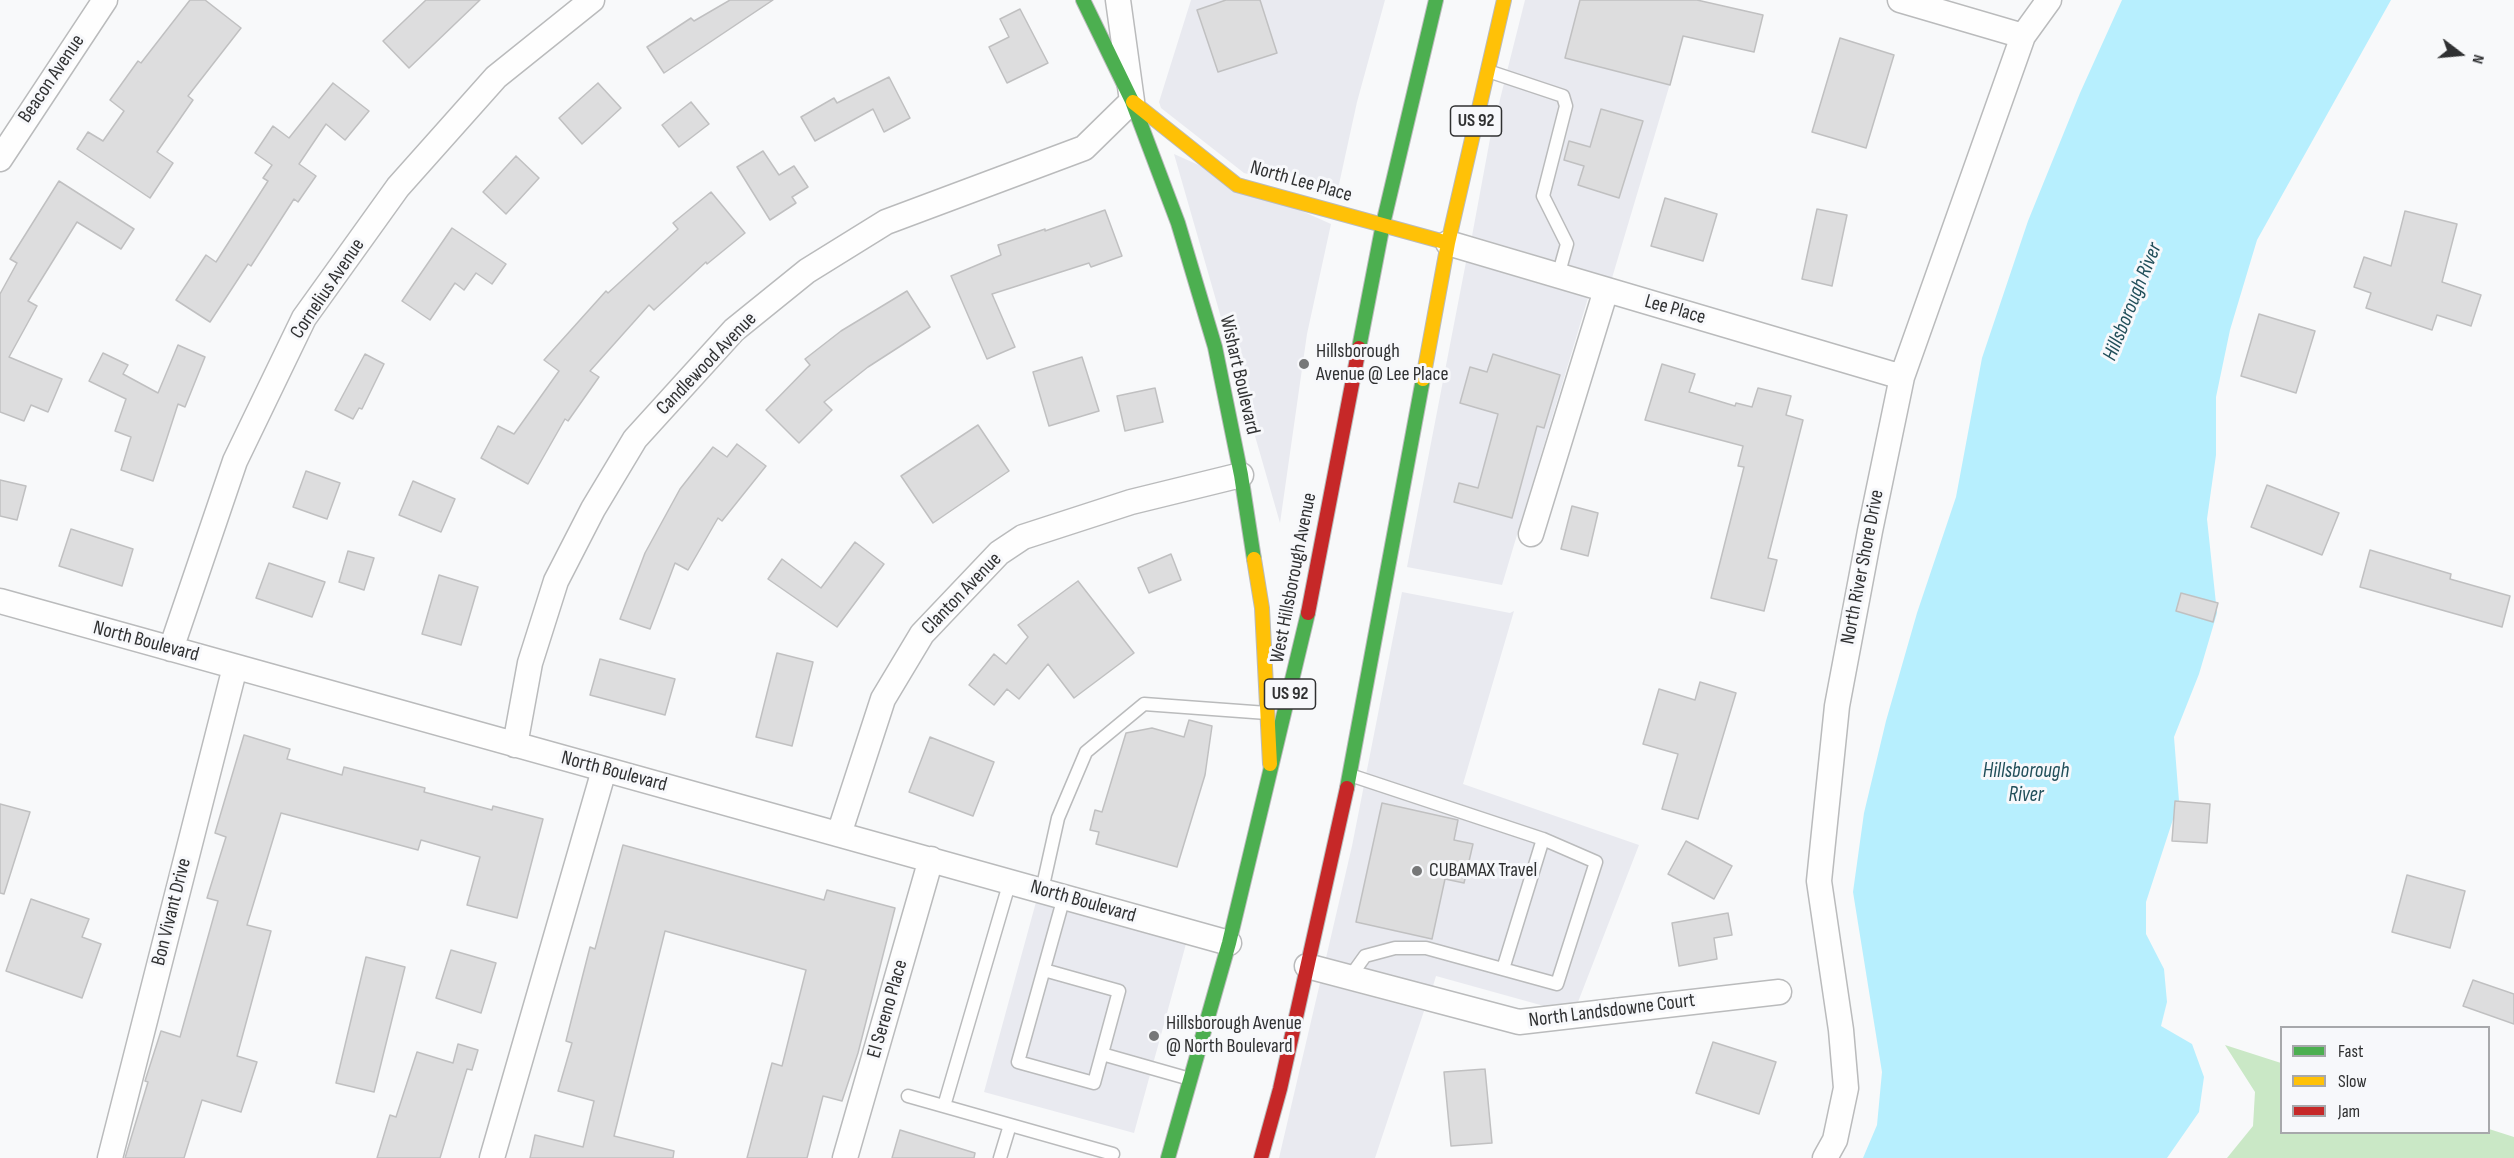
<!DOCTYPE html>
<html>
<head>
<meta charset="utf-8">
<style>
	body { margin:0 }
	#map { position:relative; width:2514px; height:1158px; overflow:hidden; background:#f8f9fa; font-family:"Sofia Sans Condensed",sans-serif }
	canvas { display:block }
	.legend { position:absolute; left:2280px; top:1026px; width:210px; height:108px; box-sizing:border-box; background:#f7f8fb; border:2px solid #a7a8ab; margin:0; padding:8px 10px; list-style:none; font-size:18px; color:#303132 }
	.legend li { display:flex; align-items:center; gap:12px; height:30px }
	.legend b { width:30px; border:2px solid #a7a8ab }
	.north { position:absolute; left:2430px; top:24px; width:60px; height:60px; -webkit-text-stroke:4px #f7f8fb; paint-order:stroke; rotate:106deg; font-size:16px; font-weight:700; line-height:24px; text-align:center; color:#303132 }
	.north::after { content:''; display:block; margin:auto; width:21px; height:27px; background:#303132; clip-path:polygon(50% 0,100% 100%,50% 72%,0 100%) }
</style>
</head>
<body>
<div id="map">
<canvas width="2514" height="1158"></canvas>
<ul class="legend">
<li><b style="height:8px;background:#4caf50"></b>Fast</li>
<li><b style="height:8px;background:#ffc107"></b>Slow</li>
<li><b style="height:8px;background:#c62828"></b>Jam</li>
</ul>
<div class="north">N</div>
</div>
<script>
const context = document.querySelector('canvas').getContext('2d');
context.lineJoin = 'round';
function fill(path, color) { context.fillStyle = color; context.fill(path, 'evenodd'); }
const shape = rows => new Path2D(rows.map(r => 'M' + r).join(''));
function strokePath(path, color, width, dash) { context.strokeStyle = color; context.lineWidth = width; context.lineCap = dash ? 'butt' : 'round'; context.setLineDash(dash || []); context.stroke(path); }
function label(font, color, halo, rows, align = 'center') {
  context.font = font + ' "Sofia Sans Condensed",sans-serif'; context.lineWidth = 6; context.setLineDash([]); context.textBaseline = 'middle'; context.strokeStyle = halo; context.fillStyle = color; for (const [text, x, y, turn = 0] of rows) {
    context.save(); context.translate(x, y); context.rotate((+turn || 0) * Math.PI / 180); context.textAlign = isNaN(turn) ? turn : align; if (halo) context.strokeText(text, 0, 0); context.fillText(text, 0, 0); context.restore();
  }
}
fill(shape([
	[1191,0,1385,0,1357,102,1336,198,1244,173,1161,108,1159,102],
	[1525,0,1695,0,1612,278,1472,236,1490,139],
	[1174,154,1331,224,1307,334,1280,523],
	[1466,262,1588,298,1502,585,1407,567],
	[1402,592,1510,613,1514,611,1463,784,1639,845,1578,1002,1544,1006,1436,976,1433,986,1326,958,1352,846],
	[1036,902,1186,944,1134,1133,984,1092],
	[1320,983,1424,1011,1375,1158,1279,1158]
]), '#e9eaf0');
fill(shape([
	[2225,1045,2281,1063,2282,1132,2488,1132,2489,1129,2514,1137,2514,1158,2227,1158,2253,1126,2255,1092]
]), '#cae8c6');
fill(shape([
	[2122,0,2391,0,2257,240,2230,330,2216,397,2216,455,2207,519,2217,613,2199,674,2174,737,2179,801,2146,902,2146,934,2164,969,2167,1002,2161,1026,2192,1044,2204,1077,2199,1112,2167,1158,1863,1158,1877,1125,1882,1072,1853,892,1864,813,1886,721,1917,613,1956,497,1982,358,2028,221,2080,93]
]), '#b7effe');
const building = shape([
	[190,0,205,0,241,28,188,96,193,100,157,152,173,163,150,198,77,149,88,132,103,141,124,111,110,100,138,61,141,63,190,0],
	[426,0,480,0,409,68,383,41,426,0],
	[730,0,773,0,664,73,647,47,691,18,694,21,730,0],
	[1226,0,1260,0,1277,53,1218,72,1197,10,1226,0],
	[1580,0,1697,0,1763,15,1754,52,1683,36,1670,85,1565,58,1580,0],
	[1020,9,1048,63,1007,83,989,47,1009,37,1000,19,1020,9],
	[1840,38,1894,55,1866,148,1812,132,1840,38],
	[889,77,910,118,884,132,873,109,815,141,801,117,834,98,837,103,889,77],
	[333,83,369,111,345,140,326,124,299,164,316,176,298,202,294,199,251,266,248,264,210,322,176,300,206,255,216,262,268,181,263,178,272,165,255,153,273,126,289,138,333,83],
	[598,83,621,108,582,144,559,118,598,83],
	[691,102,709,124,679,147,662,125,691,102],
	[1601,109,1643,121,1619,198,1578,185,1584,166,1564,160,1569,141,1590,147,1601,109],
	[763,151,779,175,794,166,808,187,792,197,796,203,770,220,737,167,763,151],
	[516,156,539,178,506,214,483,192,516,156],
	[59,181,134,229,121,249,77,222,28,301,37,306,9,357,62,379,48,412,31,405,24,421,0,412,0,294,17,263,10,259,59,181],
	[711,192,745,233,707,264,706,262,654,310,649,305,590,371,599,377,568,421,565,419,528,484,481,458,498,426,514,434,559,371,544,360,606,291,608,293,678,229,673,223,711,192],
	[1665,198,1717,214,1703,261,1651,246,1665,198],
	[1817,209,1847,215,1832,286,1802,279,1817,209],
	[1105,210,1122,256,1091,267,1089,263,992,294,1015,347,987,359,951,276,1001,255,998,245,1045,229,1045,231,1105,210],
	[2405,211,2457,224,2442,282,2481,295,2471,326,2437,315,2432,330,2366,308,2371,293,2354,287,2364,257,2391,266,2405,211],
	[452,228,506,264,492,284,476,273,464,290,455,283,430,320,402,301,452,228],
	[907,291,930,327,868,367,824,402,832,410,799,443,766,410,810,365,805,359,841,331,907,291],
	[2259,314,2315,331,2296,393,2241,376,2259,314],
	[178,345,205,357,185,407,178,404,153,481,121,470,131,437,115,431,126,399,89,381,103,353,128,365,123,374,158,393,178,345],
	[365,354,384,364,362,409,359,408,353,419,335,410,365,354],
	[1493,354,1560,375,1544,428,1537,426,1512,518,1454,502,1459,483,1478,488,1498,414,1460,403,1470,367,1487,372,1493,354],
	[1082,357,1099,411,1049,426,1033,372,1082,357],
	[1662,364,1695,374,1689,392,1735,406,1736,403,1752,407,1758,388,1791,396,1786,415,1803,420,1768,558,1777,560,1764,611,1711,598,1744,467,1738,466,1743,446,1645,420,1662,364],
	[1155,388,1163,422,1125,431,1117,396,1155,388],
	[978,425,1009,471,933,523,901,476,978,425],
	[737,444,766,466,722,521,718,518,688,570,675,563,650,629,620,619,645,553,680,489,713,447,727,457,737,444],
	[306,471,340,483,327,519,293,507,306,471],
	[0,480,26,486,17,520,0,516,0,480],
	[413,481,455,499,441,532,399,515,413,481],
	[2267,485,2339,513,2322,555,2251,527,2267,485],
	[1572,506,1598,513,1588,556,1561,549,1572,506],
	[71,529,133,549,122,586,59,566,71,529],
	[855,542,884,564,837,627,768,579,782,559,821,588,855,542],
	[2370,550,2451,574,2450,579,2510,596,2502,627,2360,587,2370,550],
	[348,551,374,558,364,590,339,582,348,551],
	[1171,554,1181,580,1149,593,1138,568,1171,554],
	[269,563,325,582,312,617,256,598,269,563],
	[439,575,478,587,461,645,422,634,439,575],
	[1078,581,1134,653,1074,698,1048,664,1019,699,1007,689,994,705,969,685,994,654,1006,664,1028,637,1018,625,1078,581],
	[2181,593,2218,603,2213,622,2176,611,2181,593],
	[777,653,813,662,792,746,756,737,777,653],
	[600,659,675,679,665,715,590,695,600,659],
	[1700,682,1736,693,1698,819,1662,809,1678,754,1643,744,1659,689,1695,700,1700,682],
	[1189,720,1212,726,1205,775,1177,867,1096,844,1099,832,1090,830,1095,810,1102,812,1126,733,1152,728,1184,737,1189,720],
	[244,735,290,749,287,759,342,775,344,767,425,788,424,792,492,810,493,806,543,819,517,918,467,905,480,857,421,840,418,850,281,813,247,925,271,931,237,1056,257,1062,241,1112,202,1100,184,1158,125,1158,148,1082,145,1081,161,1031,180,1037,218,901,207,898,226,837,215,833,244,735],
	[930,737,994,762,973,816,909,792,930,737],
	[2175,801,2210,804,2207,843,2172,841,2175,801],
	[1382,803,1458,820,1454,840,1473,844,1464,883,1445,879,1432,939,1356,922,1382,803],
	[0,804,30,812,4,894,0,893,0,804],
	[1686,841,1732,866,1714,899,1668,874,1686,841],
	[623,845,824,900,827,890,895,908,858,1053,842,1101,823,1096,807,1158,747,1158,772,1063,782,1066,806,970,665,931,614,1136,674,1151,673,1158,530,1158,535,1135,583,1147,594,1101,558,1091,572,1043,566,1041,590,947,595,949,623,845],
	[2407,875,2465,891,2450,948,2392,932,2407,875],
	[31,899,89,919,82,937,101,944,82,998,6,971,31,899],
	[1728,913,1732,935,1714,938,1717,959,1679,966,1672,923,1728,913],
	[451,950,496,963,481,1013,436,998,451,950],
	[366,957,405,967,374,1092,336,1083,366,957],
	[2473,980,2514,994,2514,1024,2463,1006,2473,980],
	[1713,1042,1776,1062,1759,1114,1696,1093,1713,1042],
	[458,1044,478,1050,472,1070,467,1069,440,1158,377,1158,390,1115,396,1117,417,1052,453,1063,458,1044],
	[1485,1069,1492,1143,1451,1146,1444,1072,1485,1069],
	[900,1130,975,1153,974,1158,892,1158,900,1130]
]);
fill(building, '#ddddde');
strokePath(building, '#c0c0c1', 1.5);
const lane = shape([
	[1488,71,1563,96,1566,106,1543,196,1567,244,1558,276],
	[1350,775,1543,839,1596,862,1557,984,1426,948,1395,948,1365,956,1350,977],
	[1042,890,1058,818,1086,752,1144,704,1267,713],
	[1503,969,1543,839],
	[1044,970,1119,991,1094,1083,1018,1062,1064,897],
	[1102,1054,1190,1079],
	[908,1096,1113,1154],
	[944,1106,1010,881],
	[1000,1158,1010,1125]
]);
const street = shape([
	[1900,0,2023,36],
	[0,159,105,0],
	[1448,243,1902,377],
	[1531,534,1606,290],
	[0,601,1229,943],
	[171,649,235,461,304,318,398,187,496,77,592,0],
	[515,745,530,663,556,581,593,509,635,439,734,330,807,271,886,222,1084,148,1132,101,1118,0],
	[839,834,883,699,922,634,999,553,1023,537,1131,502,1241,475],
	[1307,966,1519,1022,1779,992],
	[110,1158,235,667],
	[492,1158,604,770],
	[845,1158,931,859],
	[1825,1158,1835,1140,1846,1088,1841,1030,1819,881,1837,706,1870,531,1902,377,2023,36,2049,0]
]);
const fast = shape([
	[1083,0,1132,101,1178,223,1215,347,1241,475,1254,559],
	[1359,348,1383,224,1436,0],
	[1347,788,1423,379],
	[1168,1158,1229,943,1308,613]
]);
const slow = shape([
	[1133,102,1237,185,1448,243],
	[1423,379,1448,243,1504,0],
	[1254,559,1262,608,1270,764]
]);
const jam = shape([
	[1308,613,1359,348],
	[1261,1158,1280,1089,1347,788]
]);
strokePath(lane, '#babbbc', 15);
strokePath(street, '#babbbc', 27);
strokePath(fast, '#babbbc', 16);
strokePath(slow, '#babbbc', 16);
strokePath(jam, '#babbbc', 16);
strokePath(lane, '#fefefe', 12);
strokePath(street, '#fefefe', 24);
strokePath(fast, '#4caf50', 14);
strokePath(slow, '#ffc107', 14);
strokePath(jam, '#c62828', 14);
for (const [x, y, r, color] of [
	[1304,364,6,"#767778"],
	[1417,871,6,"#767778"],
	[1154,1036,6,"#767778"]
]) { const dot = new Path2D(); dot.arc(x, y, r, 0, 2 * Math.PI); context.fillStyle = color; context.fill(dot); strokePath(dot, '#f7f8fb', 2); }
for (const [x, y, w] of [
	[1476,121,51],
	[1290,694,51]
]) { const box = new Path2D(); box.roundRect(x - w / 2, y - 15, w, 30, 4.5); context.fillStyle = '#f7f8fb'; context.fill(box); strokePath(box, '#303132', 1.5); }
label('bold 18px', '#303132', null, [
	["US 92",1476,121],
	["US 92",1290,694]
]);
label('20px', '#303132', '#f7f8fb', [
	["Beacon Avenue",52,79,-56],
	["North Lee Place",1301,182,16],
	["Cornelius Avenue",328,289,-56],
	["Lee Place",1675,310,16],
	["Candlewood Avenue",707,364,-46],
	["Wishart Boulevard",1239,375,77],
	["North River Shore Drive",1863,567,-79],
	["West Hillsborough Avenue",1294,578,-79],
	["Clanton Avenue",962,594,-46],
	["North Boulevard",146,642,15],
	["North Boulevard",614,772,15],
	["North Boulevard",1083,902,16],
	["Bon Vivant Drive",172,912,-76],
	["El Sereno Place",888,1009,-74],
	["North Landsdowne Court",1612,1011,-7]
]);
label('20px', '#303132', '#f7f8fb', [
	["Hillsborough",1316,352],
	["Avenue @ Lee Place",1316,375],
	["CUBAMAX Travel",1429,871],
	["Hillsborough Avenue",1166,1024],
	["@ North Boulevard",1166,1047]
], 'left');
label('italic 21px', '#214f5a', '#f7f8fb', [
	["Hillsborough River",2133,302,-68],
	["Hillsborough",2026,772],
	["River",2026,796]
]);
</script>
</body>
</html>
